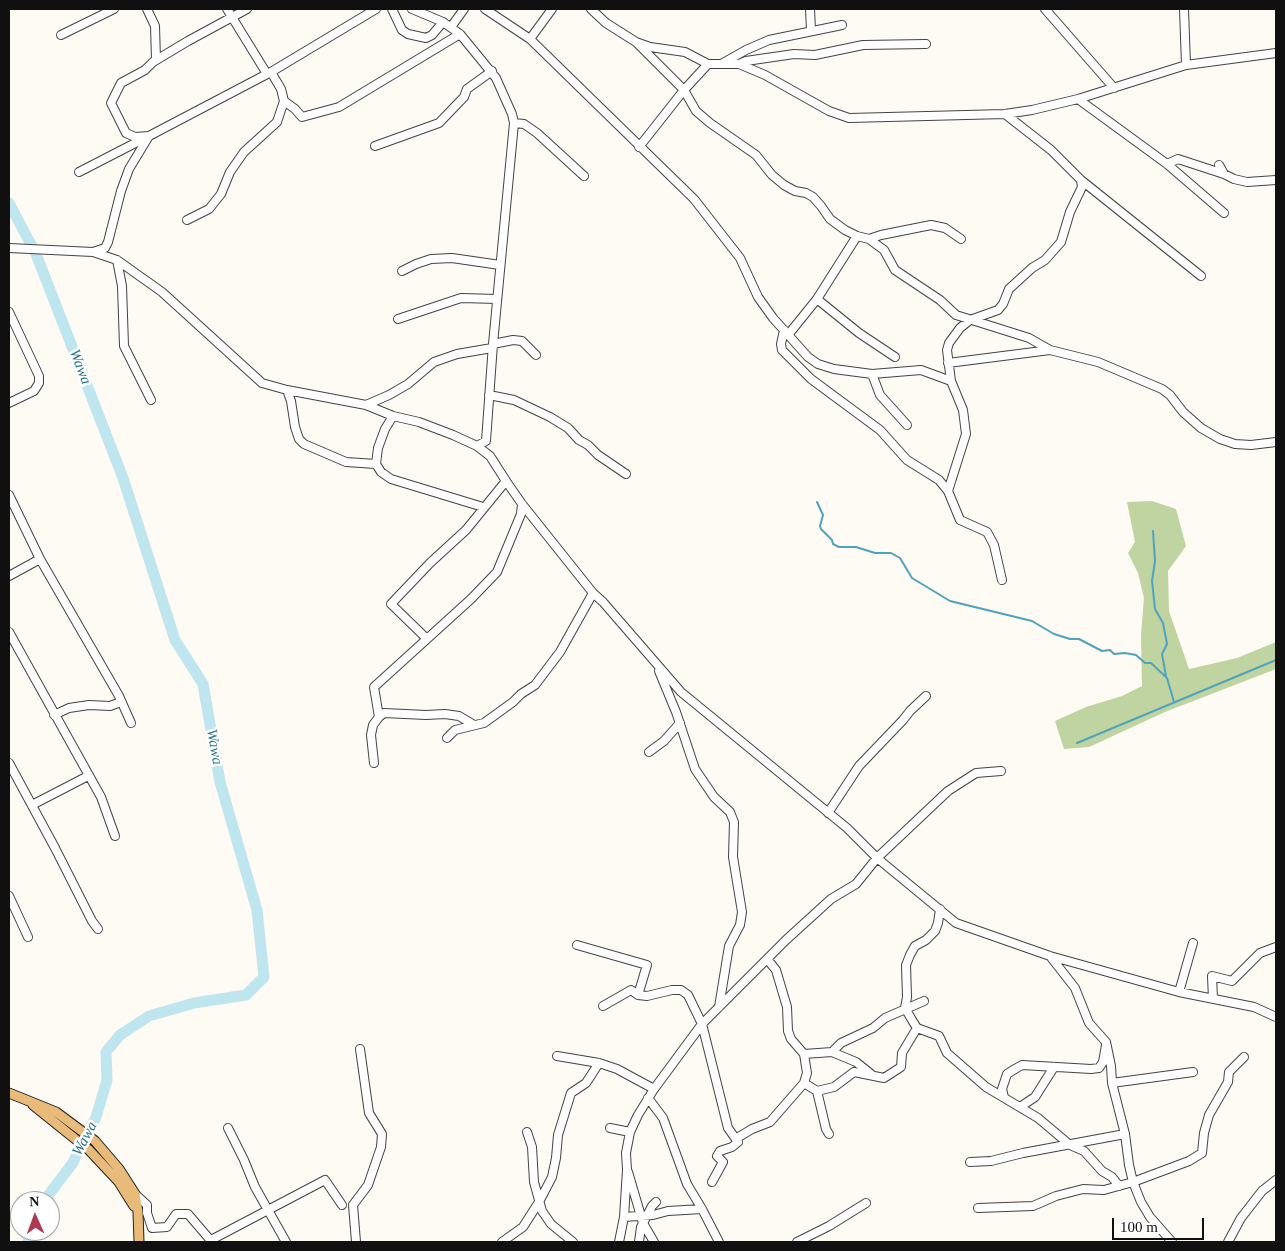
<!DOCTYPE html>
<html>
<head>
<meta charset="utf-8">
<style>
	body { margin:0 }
	#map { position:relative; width:1285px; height:1251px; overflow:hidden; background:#fefaf4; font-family:Georgia,serif }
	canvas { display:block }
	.frame { position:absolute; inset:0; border:10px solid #101010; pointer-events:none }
	.north { position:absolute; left:10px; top:1191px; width:50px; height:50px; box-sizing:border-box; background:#fff; border:1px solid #9f9f9f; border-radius:50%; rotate:358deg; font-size:14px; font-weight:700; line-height:20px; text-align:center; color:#101010 }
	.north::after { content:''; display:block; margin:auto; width:18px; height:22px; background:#af3951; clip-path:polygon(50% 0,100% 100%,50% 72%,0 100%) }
	.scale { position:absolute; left:1112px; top:1218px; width:92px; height:22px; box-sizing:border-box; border:2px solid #101010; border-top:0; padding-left:6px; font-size:15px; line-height:18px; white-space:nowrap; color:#101010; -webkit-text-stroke:4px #fff; paint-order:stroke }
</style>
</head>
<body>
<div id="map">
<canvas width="1285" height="1251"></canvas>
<div class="frame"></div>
<div class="north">N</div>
<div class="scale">100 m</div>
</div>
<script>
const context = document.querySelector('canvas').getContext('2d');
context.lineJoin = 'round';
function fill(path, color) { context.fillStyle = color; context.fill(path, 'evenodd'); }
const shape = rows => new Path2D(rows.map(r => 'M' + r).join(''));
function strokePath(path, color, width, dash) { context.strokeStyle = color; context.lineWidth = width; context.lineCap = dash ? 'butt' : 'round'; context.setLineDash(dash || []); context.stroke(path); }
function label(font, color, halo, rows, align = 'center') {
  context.font = font + ' Georgia,serif'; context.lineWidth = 5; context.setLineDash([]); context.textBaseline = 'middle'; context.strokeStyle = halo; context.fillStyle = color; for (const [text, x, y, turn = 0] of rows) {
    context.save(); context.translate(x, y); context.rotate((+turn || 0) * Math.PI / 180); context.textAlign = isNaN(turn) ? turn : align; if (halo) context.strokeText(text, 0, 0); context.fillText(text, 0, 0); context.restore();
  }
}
fill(shape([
	[1152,501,1176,509,1186,546,1168,571,1169,611,1189,669,1237,658,1276,642,1276,669,1165,712,1089,747,1064,749,1055,721,1086,707,1122,696,1142,686,1141,635,1144,598,1138,573,1128,553,1135,542,1127,502]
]), '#c0d4a2');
strokePath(shape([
	[817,502,823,515,820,526,821,529,832,540,833,544,839,547,856,547,875,553,891,553,900,558,912,578,950,601,1032,621,1054,634,1070,639,1079,639,1102,651,1110,650,1114,654,1125,653,1136,655,1145,663,1151,663,1167,678,1174,702],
	[1153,531,1155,561,1152,581,1155,609,1163,623,1167,644,1162,654,1166,676],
	[1077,743,1276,660]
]), '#4fa3bd', 2);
strokePath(shape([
	[9,203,36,254,123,478,175,640,203,684,220,782,257,910,264,977,246,995,194,1003,149,1016,120,1035,106,1052,107,1080,96,1117,72,1164,44,1201],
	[28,1242,29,1231]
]), '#bfe5ef', 11);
const minor = shape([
	[147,9,155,26,156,60],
	[227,9,267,74],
	[247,9,188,41,153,62,145,70,121,83,111,103,126,133,135,137,149,136,271,72,376,9],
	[392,9,402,30,408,34,426,38,432,35,443,22],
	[412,9,443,22,460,34,496,78,512,114,514,123,493,344,486,441,477,446],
	[485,9,530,39,694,199,740,258,758,297,773,318,808,357,818,364,834,369,872,374,921,370,951,381],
	[591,9,606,23,636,42,650,47,685,52,708,64,739,64,765,75,829,111,849,118,1005,114,1032,110,1078,99,1186,65,1276,53],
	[810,9,811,30],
	[1045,9,1114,88],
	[1184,9,1186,65],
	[451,27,464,9],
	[61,35,114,9],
	[530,39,552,9],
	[636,42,684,90,696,111,710,123,756,155,772,175,784,185,795,191,806,193,813,197,821,206,830,219,845,230,857,236,869,239,884,250,895,270,940,300,956,315,1029,338,1050,350,1098,362,1162,389,1170,395,1183,412,1201,428,1220,439,1235,444,1251,445,1276,442],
	[723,63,746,50,769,40,842,25],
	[739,64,746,61,794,54,815,55,863,45,926,44],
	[1078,99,1167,164,1224,213],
	[284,101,295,109,302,117,339,107,460,34],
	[514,123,524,124,537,133,584,176],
	[375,146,439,123,464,97,467,89,492,71],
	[639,147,684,90,708,64],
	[1167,164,1178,159,1224,174],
	[1219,165,1224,174,1234,179,1247,182,1276,180],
	[79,172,145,138],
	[1081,180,1201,276],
	[187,220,209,209,221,194,230,172,244,152,277,122,284,101,281,89,271,72],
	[869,239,881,235,931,225,945,228,961,239],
	[9,248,93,252,117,260,162,292,262,383,287,390,366,405,393,416,419,422,453,435,477,446,490,456,506,481,522,504,593,593,603,602,681,692,847,828,877,858,956,923,1050,956,1179,992,1254,1007,1276,1017],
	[93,252,105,248,108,242,121,191,129,169,149,136],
	[117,260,122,286,124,346,151,400],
	[402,271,416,264,431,259,452,258,500,265],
	[817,299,859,333,895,357],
	[9,312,39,376,39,383,34,391,9,403],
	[398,319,461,298,497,299],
	[784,330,781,344,782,350,811,379,880,430,907,460,939,480,948,491,960,520,987,532,994,545,1002,580],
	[788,335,817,299,857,236],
	[493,344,513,340,522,341,536,355],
	[948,363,1050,350],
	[872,374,880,395,907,425],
	[287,390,291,401,295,427,299,439,304,444,346,462,376,464],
	[489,395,514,400,550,417,568,428,579,440,588,445,598,455,626,474],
	[366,405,389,395,408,384,434,362,457,354,492,348],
	[393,416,385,429,378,448,376,464,381,472,391,479,483,507],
	[948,491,966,434,963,410,951,381,947,350,949,343,960,328,970,320,998,310,1003,304,1009,289,1032,268,1045,260,1061,242,1070,212,1082,187,1081,180,1051,150,1005,114],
	[9,495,40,559,119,696,131,723],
	[9,576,40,559],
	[9,632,101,797,115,836],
	[426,638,391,604,430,563,466,530,506,481],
	[659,671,676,712,695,769,714,797,730,812,734,822,733,857,742,912,740,925,729,946,719,1007],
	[54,715,69,708,89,705,110,706,121,702],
	[379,717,374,687,471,599,497,572,521,514,522,504],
	[447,738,455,730,484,723,513,702,521,694,535,685,560,652,593,593],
	[649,752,664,741,680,723],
	[9,763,55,848,92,921,98,929],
	[374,763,371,735,373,725,379,717,384,713,426,715,445,714,459,716,474,725],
	[32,805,88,776],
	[828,813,859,766,903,720,910,711,926,696],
	[9,896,28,937],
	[940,909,938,923,935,931,926,940,915,946,910,955,906,965,907,997,905,1008,912,1020,917,1028,939,1036,947,1053,986,1087,1038,1118,1070,1145,1084,1151,1102,1171,1112,1177,1119,1186],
	[577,945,647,965,638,995],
	[1050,956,1075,988,1089,1023,1106,1042,1111,1066,1112,1083,1125,1134,1129,1165,1133,1182,1141,1202,1150,1217,1172,1242],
	[1179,992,1193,943],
	[1213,999,1212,976,1232,981,1260,953,1276,947],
	[603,1006,631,990,638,995,647,996,672,990,681,990,688,995,702,1024,728,1128,738,1142],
	[832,1052,841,1043,873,1028,885,1018,924,1001],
	[804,1054,832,1052,856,1062,871,1074],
	[557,1056,599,1063,617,1069,654,1089],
	[804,1083,817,1091,826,1129,829,1134],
	[1112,1083,1193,1072],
	[817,1091,834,1087,854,1072,884,1078,901,1067,902,1053,917,1028],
	[1004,1097,1002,1089,1007,1074,1015,1069,1022,1065,1091,1069,1099,1068,1103,1062,1106,1045],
	[648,1098,663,1118,687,1184,702,1209,719,1242],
	[1020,1107,1035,1097,1054,1067],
	[228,1128,244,1160,255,1187,286,1242],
	[610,1128,630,1132],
	[527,1132,532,1147,534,1182,542,1211,551,1224,573,1242],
	[970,1162,991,1161,1023,1153,1125,1134],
	[628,1172,643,1223,654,1242],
	[712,1182,723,1162,717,1156,720,1151,732,1147,738,1142,737,1138,752,1129,770,1122,804,1083,807,1073,804,1054,791,1039,788,1031,787,1007,776,970,767,959],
	[135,1194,147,1205,147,1213,152,1228,167,1227,176,1214,188,1214,212,1242],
	[978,1208,1033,1206,1056,1196,1083,1189,1104,1190,1133,1182,1189,1161,1202,1153,1204,1133,1209,1115,1228,1082,1229,1072,1244,1057],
	[624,1217,653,1215,668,1211,702,1209],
	[211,1240,325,1180,342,1205],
	[356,1242,353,1205,368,1185,381,1147,382,1134,369,1113,360,1049],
	[502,1242,523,1227,539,1202,552,1177,556,1158,558,1135,571,1093,586,1083,599,1063],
	[619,1242,624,1217,627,1170,626,1153,630,1132,638,1115,654,1089,702,1024,786,940,831,899,856,884,877,858,948,791,976,773,1001,771],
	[639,1242,641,1227,652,1206,656,1202],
	[797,1242,829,1226,866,1203],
	[1228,1242,1241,1218,1262,1191,1276,1180]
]);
const major = shape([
	[9,1093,56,1112,95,1141,119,1169,135,1194,138,1212,139,1242],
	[33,1105,89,1150,119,1182,134,1206]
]);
strokePath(minor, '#434343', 10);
strokePath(major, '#212121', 11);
strokePath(minor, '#fff', 8);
strokePath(major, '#e8bb7a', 9);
label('italic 15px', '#287593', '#fff', [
	["Wawa",80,367,69],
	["Wawa",214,747,80],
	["Wawa",85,1139,-62]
]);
</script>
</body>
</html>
